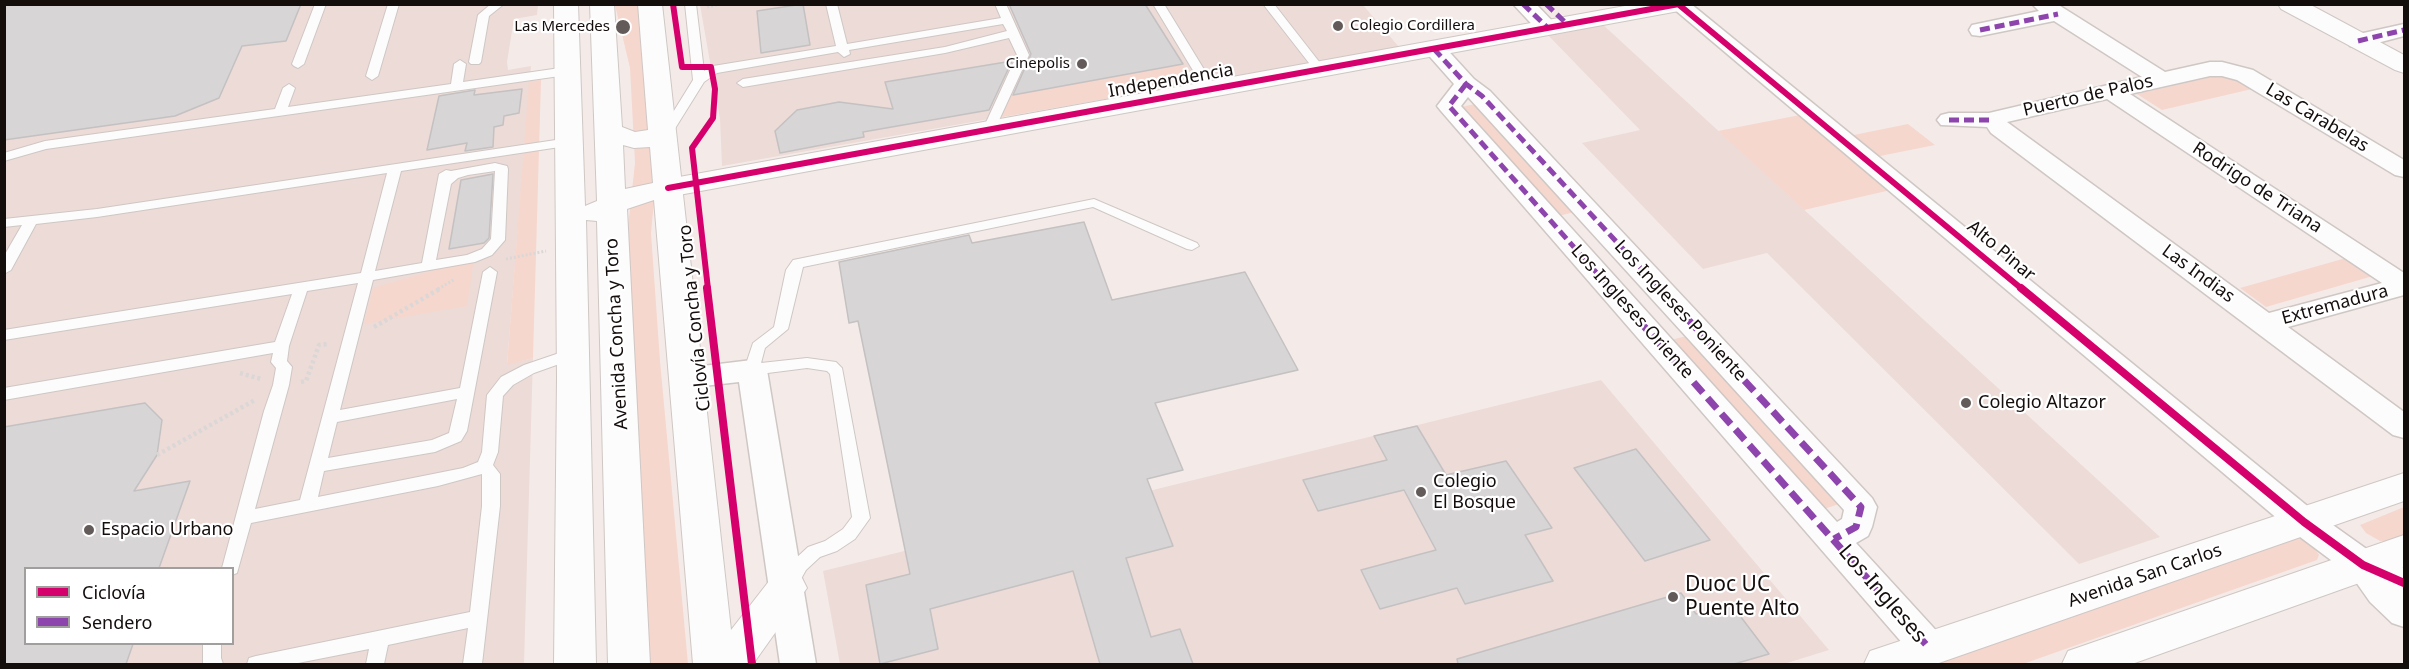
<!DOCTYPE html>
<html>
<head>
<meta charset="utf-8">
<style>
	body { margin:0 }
	#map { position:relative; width:2409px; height:669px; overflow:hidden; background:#f4ebe8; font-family:"Noto Sans",sans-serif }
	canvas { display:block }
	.frame { position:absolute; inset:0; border:6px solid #130d0c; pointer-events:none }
	.legend { position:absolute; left:24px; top:567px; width:210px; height:78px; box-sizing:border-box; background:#fff; border:2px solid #a19e9e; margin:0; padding:8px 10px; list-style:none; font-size:18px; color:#130d0c }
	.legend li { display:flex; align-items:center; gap:12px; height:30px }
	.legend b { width:30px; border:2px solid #a19e9e }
</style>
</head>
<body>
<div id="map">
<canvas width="2409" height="669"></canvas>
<div class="frame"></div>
<ul class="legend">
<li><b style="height:8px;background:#d6006c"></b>Ciclovía</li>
<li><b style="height:8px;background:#8e44ad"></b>Sendero</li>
</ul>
</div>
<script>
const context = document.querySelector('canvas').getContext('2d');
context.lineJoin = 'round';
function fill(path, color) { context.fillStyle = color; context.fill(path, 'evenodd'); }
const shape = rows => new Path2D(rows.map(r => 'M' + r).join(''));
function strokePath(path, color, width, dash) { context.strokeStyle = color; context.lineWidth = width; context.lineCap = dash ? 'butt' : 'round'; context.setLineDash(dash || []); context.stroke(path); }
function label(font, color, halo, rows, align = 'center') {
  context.font = font + ' "Noto Sans",sans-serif'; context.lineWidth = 4.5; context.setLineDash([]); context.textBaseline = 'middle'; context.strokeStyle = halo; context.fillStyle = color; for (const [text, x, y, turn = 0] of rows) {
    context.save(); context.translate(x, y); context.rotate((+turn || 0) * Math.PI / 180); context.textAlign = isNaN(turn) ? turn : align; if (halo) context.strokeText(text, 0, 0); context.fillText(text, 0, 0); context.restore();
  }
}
fill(shape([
	[4,5,538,5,537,15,514,19,507,62,508,70,531,66,507,364,533,358,524,664,5,664],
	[26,568,232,568,232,644,26,644],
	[700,5,1363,5,1399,47,722,166,720,119],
	[1600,22,2160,537,2079,564,1767,253,1703,269,1582,143,1640,130,1545,32],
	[1601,380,1829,650,1784,664,840,664,823,571]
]), '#eddbd7');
fill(shape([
	[615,5,640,5,656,179,651,233,660,361,688,664,648,664,628,227,635,163,630,68],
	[1183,64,1195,83,1002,117,1011,95],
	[2225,74,2252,89,2162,110,2137,94],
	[541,80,533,358,507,365,529,81],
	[1480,103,1579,211,1558,216,1461,107],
	[1805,114,1834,139,1908,124,1935,145,1860,160,1895,189,1804,210,1718,131],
	[2346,258,2373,276,2266,307,2240,288],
	[474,259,467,306,364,324,373,288],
	[1690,335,1842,503,1818,511,1667,341],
	[2404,507,2404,537,2392,541,2380,541,2366,533,2360,525],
	[2292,537,2306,540,2313,546,2319,555,2317,560,2023,664,1929,664]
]), '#f5d7ce');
const building = shape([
	[4,4,301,4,286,41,242,46,219,98,175,116,4,140,4,4],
	[803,4,810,45,761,53,757,11,803,4],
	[1009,4,1145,4,1183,64,1013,95,1031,54,1009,4],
	[1012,61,989,110,863,132,864,137,780,153,775,131,797,110,839,102,893,109,885,82,1012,61],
	[522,89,519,113,504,116,503,125,494,127,493,147,465,151,467,143,427,150,439,96,475,90,474,95,522,89],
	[493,174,489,238,484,243,449,249,461,180,493,174],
	[1084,222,1112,300,1245,272,1298,370,1155,403,1183,470,1147,479,1173,546,1126,558,1151,637,1180,629,1193,664,1100,664,1073,571,930,609,938,649,880,664,866,585,910,574,858,321,849,323,839,262,969,235,972,243,1084,222],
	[145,403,162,420,157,455,134,491,190,481,159,568,26,568,26,644,133,644,126,664,4,664,4,427,145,403],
	[1417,426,1446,475,1506,461,1552,528,1525,535,1553,581,1465,604,1457,588,1380,609,1361,570,1436,550,1404,490,1318,511,1303,480,1387,460,1374,436,1417,426],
	[1636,449,1710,540,1645,561,1574,468,1636,449],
	[1681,593,1696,614,1731,604,1769,654,1734,664,1458,664,1457,659,1681,593]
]);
fill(building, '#d8d5d6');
strokePath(building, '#c4c1c2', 1.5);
const service = shape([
	[315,4,326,4,304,64,298,68,294,66,292,64,315,4],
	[388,4,399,4,378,76,372,80,366,76,388,4],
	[491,4,504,4,489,16,481,62,479,64,471,64,469,62,478,15,491,4],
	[685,4,696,4,704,71,713,66,836,46,826,4,837,4,847,44,1001,18,995,4,1006,4,1029,55,995,129,989,133,983,129,1017,55,1009,38,945,53,743,87,737,83,743,79,945,47,1007,31,1003,24,849,50,850,54,844,57,838,52,717,73,704,82,671,135,665,139,659,135,693,80,685,4],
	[1153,4,1164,4,1216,89,1214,92,1206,92,1153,4],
	[1263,4,1274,4,1324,68,1324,72,1316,72,1263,4],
	[460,60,466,64,463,82,567,67,573,71,567,75,46,149,4,161,4,153,45,141,275,109,283,88,289,84,295,88,288,107,451,84,454,64,460,60],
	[569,138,575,142,573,145,401,171,375,271,422,263,439,174,446,170,451,171,495,163,507,166,508,169,505,240,492,255,475,262,373,280,340,410,460,388,483,272,490,267,497,272,467,431,461,441,435,452,324,471,318,497,463,468,478,462,482,452,487,395,501,377,524,365,574,348,579,349,582,353,579,357,534,373,513,385,503,396,498,452,493,465,500,474,500,506,482,664,463,664,468,628,388,645,384,664,366,664,369,649,293,664,247,664,249,658,256,656,470,612,482,506,482,474,438,486,251,523,237,573,232,575,232,568,222,568,264,411,273,385,276,368,271,362,273,353,4,400,4,388,275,342,292,294,4,340,4,330,361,273,387,173,97,217,36,224,11,270,4,274,4,256,22,225,4,227,4,219,97,209,569,138],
	[495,171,491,239,482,249,467,255,436,260,451,184,458,178,468,175,495,171],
	[358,283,300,500,255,509,289,385,292,367,287,361,289,346,307,291,358,283],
	[457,399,449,433,432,440,328,458,337,422,457,399],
	[1094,199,1197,243,1199,246,1192,250,1187,249,1093,207,803,267,788,329,765,348,761,363,807,358,836,362,842,368,870,518,855,539,837,551,820,557,806,570,796,588,790,590,784,588,781,583,794,560,808,547,825,541,843,529,852,517,830,374,827,371,807,368,752,375,744,370,753,343,774,327,786,270,793,260,1094,199],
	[203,644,221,644,221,658,223,664,203,664,203,644]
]);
const minor = shape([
	[1513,4,1536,4,1559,28,1556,33,1548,34,1540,33,1513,4],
	[1668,4,1691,4,2316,513,2375,555,2404,568,2404,627,2392,623,2370,602,2351,575,2292,531,1668,4],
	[2032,4,2057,4,2165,72,2210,62,2222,62,2253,70,2404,160,2404,177,2395,175,2237,80,2222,76,2210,76,2130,94,2404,273,2404,295,2288,327,2404,412,2404,438,2393,435,1991,133,1987,127,1941,125,1937,120,1941,115,1949,113,1989,113,2142,77,2054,21,1980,36,1972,35,1969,30,1972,25,2039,11,2032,4],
	[2107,99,2382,283,2269,313,2007,122,2107,99],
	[2404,24,2404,36,2358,48,2350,46,2347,41,2350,36,2404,24],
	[1434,42,1442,44,1474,79,1490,91,1872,498,1877,507,1872,527,1868,536,1856,543,1943,638,1948,649,1943,660,1930,664,1917,660,1441,111,1437,106,1454,84,1423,49,1426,44,1434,42],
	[1468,97,1844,510,1842,519,1837,522,1461,106,1468,97],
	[752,360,762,363,767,370,816,664,780,664,739,382,686,388,676,385,671,378,676,371,686,368,752,360]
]);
const tertiary = shape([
	[1636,4,1691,4,1688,9,1679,11,668,197,658,194,653,188,658,182,668,179,1636,4],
	[2278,4,2309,4,2404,55,2404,73,2395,70,2281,9,2278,4]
]);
const secondary = shape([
	[2404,473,2404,501,1936,664,1864,664,1870,651,2404,473],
	[2404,535,2404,567,2132,664,2062,664,2068,651,2404,535]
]);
const primary = shape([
	[554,4,578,4,585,206,597,201,590,4,614,4,622,127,635,132,648,130,638,4,662,4,731,630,773,576,787,572,801,576,807,588,753,664,693,664,654,200,627,209,650,664,608,664,597,221,586,220,596,664,554,664,557,378,554,4],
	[623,145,634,148,650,147,653,183,625,189,623,145]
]);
strokePath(service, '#cec7c4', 2);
strokePath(minor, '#cec7c4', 3);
strokePath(tertiary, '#cec7c4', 2);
strokePath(secondary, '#cec7c4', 2);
strokePath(primary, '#cec7c4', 2);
strokePath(shape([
	[707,7,721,4],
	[506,259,546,251],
	[438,289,455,279]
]), '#dad7d6', 3, [2, 2]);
strokePath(shape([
	[374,327,441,288],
	[240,373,261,379],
	[301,382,306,381,319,345,328,344],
	[157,455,255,400]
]), '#dad7d6', 4.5, [3, 3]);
fill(service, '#fdfcfc');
fill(minor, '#fdfcfc');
fill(tertiary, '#fdfcfc');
fill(secondary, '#fdfcfc');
fill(primary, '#fdfcfc');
strokePath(shape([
	[1523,4,1548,28],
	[1546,4,1568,25],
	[1980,30,2058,14],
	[2358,41,2404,30],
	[1434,49,1466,84,1482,96,1660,289],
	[1466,84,1449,106,1611,289],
	[1949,120,1994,120]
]), '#8e44ad', 5, [10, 5]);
strokePath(shape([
	[1610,288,1930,649],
	[1659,288,1861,507,1856,527,1834,539]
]), '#8e44ad', 7, [14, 7]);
strokePath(shape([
	[673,4,682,67,711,67,715,89,713,118,692,148,708,289],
	[1678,4,2022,289],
	[668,188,1679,4]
]), '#d6006c', 6);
strokePath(shape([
	[707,288,752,664],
	[2021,288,2304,522,2363,565,2404,583]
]), '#d6006c', 8);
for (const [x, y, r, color] of [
	[1338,26,6,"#625b59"],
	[623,27,8,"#625b59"],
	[1082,64,6,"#625b59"],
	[1966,403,6,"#625b59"],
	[1421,492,6,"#625b59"],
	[89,530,6,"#625b59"],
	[1673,597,6,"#625b59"]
]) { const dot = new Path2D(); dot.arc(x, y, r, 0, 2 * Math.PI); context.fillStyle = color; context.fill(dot); strokePath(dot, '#fff', 2); }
label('15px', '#130d0c', '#fff', [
	["Colegio Cordillera",1350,26,"left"],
	["Las Mercedes",610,27],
	["Cinepolis",1070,64]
], 'right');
label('18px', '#130d0c', '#fff', [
	["Independencia",1171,81,-10],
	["Puerto de Palos",2088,96,-13],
	["Las Carabelas",2317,118,31],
	["Rodrigo de Triana",2257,188,33],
	["Alto Pinar",2001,251,40],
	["Las Indias",2198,274,36],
	["Extremadura",2335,305,-15],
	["Los Ingleses Poniente",1680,311,47],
	["Los Ingleses Oriente",1632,312,48],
	["Ciclovía Concha y Toro",695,318,-96],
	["Avenida Concha y Toro",617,334,-93],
	["Avenida San Carlos",2145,576,-19]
]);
label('18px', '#130d0c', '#fff', [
	["Colegio Altazor",1978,403],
	["Colegio",1433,482],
	["El Bosque",1433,503],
	["Espacio Urbano",101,530]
], 'left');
label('21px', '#130d0c', '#fff', [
	["Duoc UC",1685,585],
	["Puente Alto",1685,609]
], 'left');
label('21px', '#130d0c', '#fff', [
	["Los Ingleses",1882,594,49]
]);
</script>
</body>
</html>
